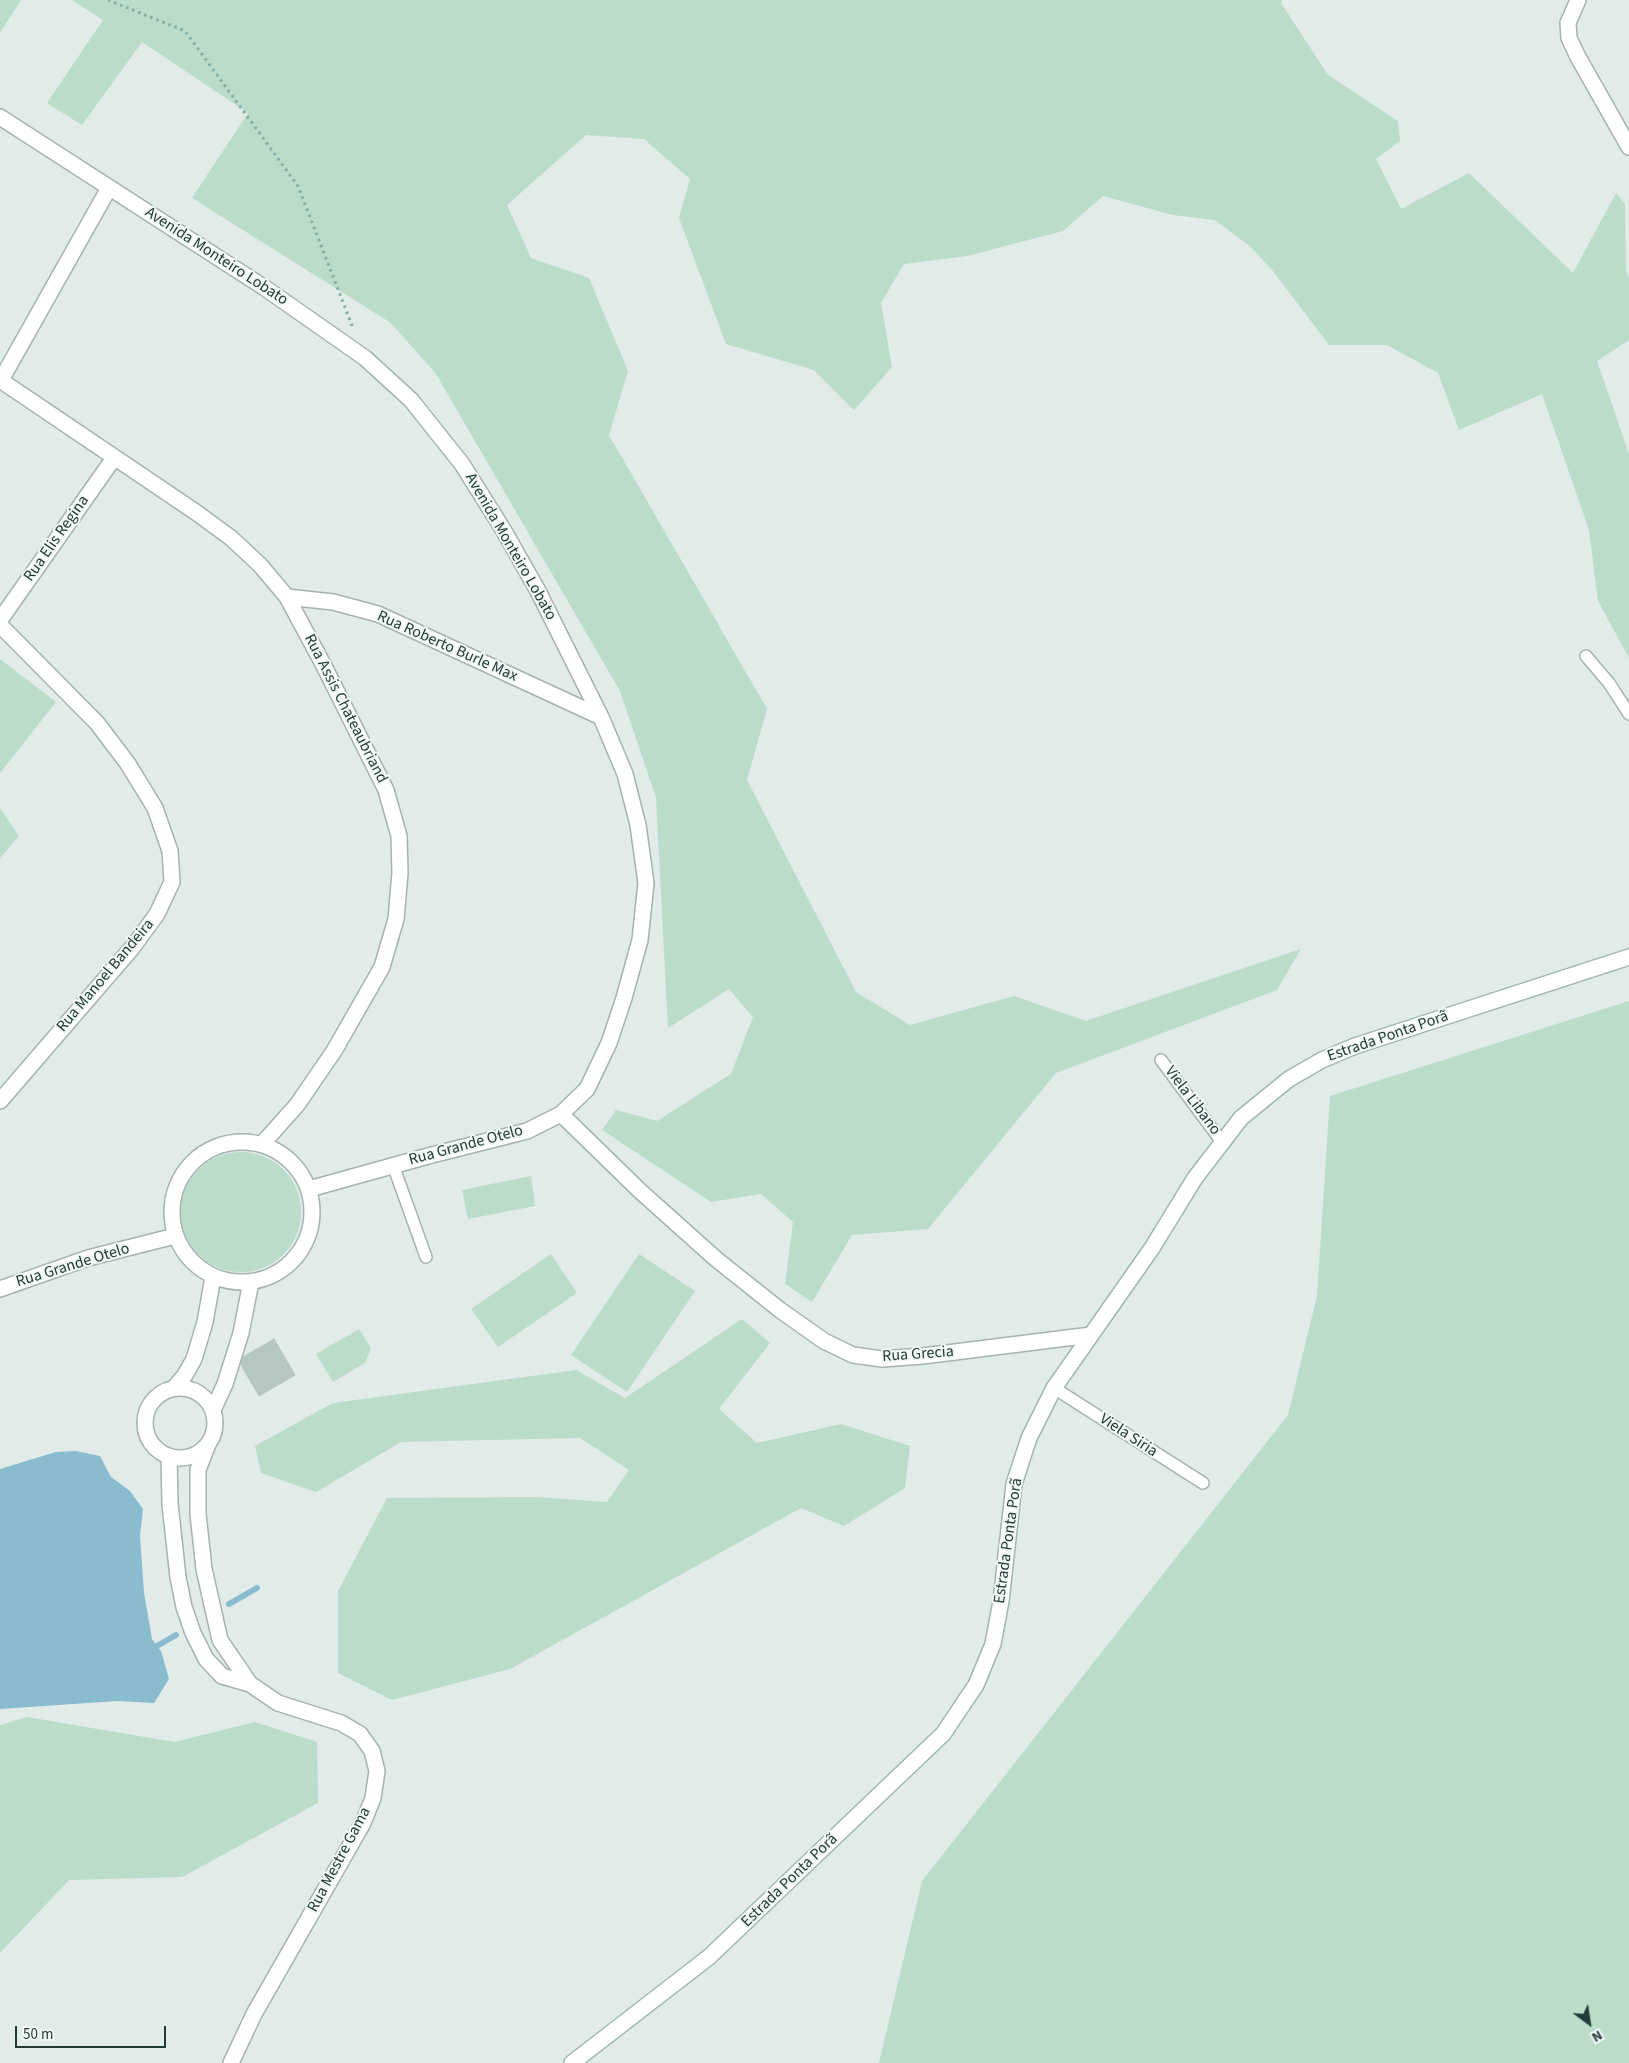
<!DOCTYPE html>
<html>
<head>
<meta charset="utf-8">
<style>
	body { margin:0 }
	#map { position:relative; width:1629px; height:2063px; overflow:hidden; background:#e1ebe8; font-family:"Source Sans 3",sans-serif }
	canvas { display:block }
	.north { position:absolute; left:1564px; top:1998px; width:50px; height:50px; -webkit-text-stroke:4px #f1f8f5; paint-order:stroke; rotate:149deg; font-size:14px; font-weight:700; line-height:20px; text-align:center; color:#223b38 }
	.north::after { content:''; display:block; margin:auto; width:18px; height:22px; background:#223b38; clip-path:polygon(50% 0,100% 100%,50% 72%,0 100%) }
	.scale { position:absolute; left:15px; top:2026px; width:151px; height:22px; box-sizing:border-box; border:2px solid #223b38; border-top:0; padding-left:6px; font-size:15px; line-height:18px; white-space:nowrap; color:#223b38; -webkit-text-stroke:4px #f1f8f5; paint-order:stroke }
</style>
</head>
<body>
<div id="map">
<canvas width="1629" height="2063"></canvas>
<div class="north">N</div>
<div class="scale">50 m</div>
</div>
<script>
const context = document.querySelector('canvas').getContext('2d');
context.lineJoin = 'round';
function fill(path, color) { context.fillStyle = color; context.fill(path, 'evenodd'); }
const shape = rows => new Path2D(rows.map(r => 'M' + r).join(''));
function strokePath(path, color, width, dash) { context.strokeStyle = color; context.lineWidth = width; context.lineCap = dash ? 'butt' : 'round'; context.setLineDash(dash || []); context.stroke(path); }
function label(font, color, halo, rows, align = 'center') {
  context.font = font + ' "Source Sans 3",sans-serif'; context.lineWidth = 4; context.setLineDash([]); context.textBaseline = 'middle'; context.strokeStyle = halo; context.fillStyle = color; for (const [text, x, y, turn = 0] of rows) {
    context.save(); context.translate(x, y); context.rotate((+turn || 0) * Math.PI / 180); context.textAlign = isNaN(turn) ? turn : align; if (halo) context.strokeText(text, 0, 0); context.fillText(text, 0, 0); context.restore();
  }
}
fill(shape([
	[0,0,21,0,0,33],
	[72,0,1282,0,1281,3,1328,75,1398,121,1400,141,1376,159,1401,209,1469,173,1573,273,1616,193,1625,204,1626,269,1629,279,1629,340,1597,361,1629,454,1629,658,1598,601,1589,530,1542,394,1459,430,1438,373,1387,345,1329,345,1273,271,1251,247,1215,220,1173,215,1103,196,1063,231,967,256,904,264,881,303,892,367,854,410,814,370,726,344,679,218,690,179,644,139,586,135,507,205,531,258,589,278,628,371,609,435,767,709,747,780,856,992,910,1025,1014,996,1086,1021,1301,949,1277,990,1056,1073,928,1229,852,1235,812,1302,785,1284,793,1222,761,1194,711,1202,602,1130,616,1110,657,1121,731,1074,753,1017,729,989,668,1028,656,798,620,691,436,374,391,323,192,198,248,113,142,42,82,125,47,103,103,20],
	[0,659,56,702,0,773],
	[0,808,19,836,0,858],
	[1629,1001,1629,2063,879,2063,922,1881,1288,1415,1317,1296,1330,1096],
	'181 1212a60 60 0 1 1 120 0a60 60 0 1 1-120 0Z',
	[531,1176,535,1206,468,1219,462,1190],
	[551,1254,577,1293,498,1347,471,1309],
	[639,1254,695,1291,627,1392,571,1355],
	[742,1319,770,1343,719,1409,757,1443,841,1424,910,1446,905,1488,844,1526,801,1508,510,1669,392,1700,338,1673,338,1591,387,1498,536,1497,607,1502,629,1470,580,1438,401,1442,316,1492,261,1473,255,1446,333,1403,576,1370,625,1398],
	[359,1329,371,1348,365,1363,333,1382,316,1354],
	[27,1717,174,1742,255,1722,317,1742,318,1803,182,1877,69,1880,0,1953,0,1725]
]), '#badcc8');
fill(shape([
	[76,1451,100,1456,111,1477,130,1491,143,1509,140,1536,144,1593,152,1639,161,1651,169,1679,154,1703,117,1701,0,1709,0,1469,56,1452]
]), '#8abbcf');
strokePath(shape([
	[229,1604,257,1588],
	[157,1646,176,1635]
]), '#8abbcf', 6);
const building = shape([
	[274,1339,295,1375,259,1396,241,1365,243,1357,274,1339]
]);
fill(building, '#b6c6c1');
strokePath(building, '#b3c4c0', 1);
const lane = shape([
	[1586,656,1609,683,1629,714],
	[1161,1060,1222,1142],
	[393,1165,426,1257],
	[1054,1388,1203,1483]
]);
const street = shape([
	[1578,0,1568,23,1569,38,1578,57,1629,147],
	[0,117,265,288,365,358,411,400,462,464,504,531,538,591,601,717,625,774,638,825,646,883,640,940,624,998,609,1043,587,1089,561,1114],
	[0,380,197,513,231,538,260,565,287,597,324,666,386,790,399,836,400,873,396,919,382,967,334,1051,297,1105,262,1144],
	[1,380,109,188],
	[287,597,333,602,378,614,601,717],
	[0,620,114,458],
	[0,625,97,723,128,764,155,808,170,851,172,882,157,914,132,948,0,1101],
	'172 1212a70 70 0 1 1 140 0a70 70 0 1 1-140 0Z',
	[309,1189,428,1156,527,1131,561,1114,640,1191,716,1259,780,1310,824,1341,853,1355,882,1359,923,1356,1091,1335],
	[0,1289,88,1258,175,1236],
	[174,1388,185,1375,194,1359,205,1322,213,1277],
	'145 1423a35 35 0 1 1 70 0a35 35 0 1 1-70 0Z',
	[213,1410,225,1384,241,1333,251,1282],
	[208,1444,198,1470,198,1514,204,1569,220,1640,250,1684],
	[169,1456,170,1504,178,1577,184,1607,193,1633,206,1659,222,1676,250,1684,278,1703,341,1723,360,1734,372,1751,377,1771,373,1798,363,1823,254,2014,231,2063]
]);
const secondary = shape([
	[572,2063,709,1957,943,1734,976,1685,993,1644,1001,1601,1014,1484,1029,1438,1054,1388,1152,1248,1195,1178,1241,1118,1289,1079,1322,1060,1355,1046,1629,957]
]);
strokePath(lane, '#a4b3b0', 14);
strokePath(street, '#a4b3b0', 18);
strokePath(secondary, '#a0b6b1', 18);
strokePath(shape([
	[108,0,185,31,298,186,353,328]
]), '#82aea6', 3, [2.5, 4]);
strokePath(lane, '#fff', 11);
strokePath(street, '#fff', 15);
strokePath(secondary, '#fff', 15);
label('16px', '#223b38', '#f1f8f5', [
	["Avenida Monteiro Lobato",216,257,33],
	["Rua Elis Regina",57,539,-55],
	["Avenida Monteiro Lobato",510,547,60],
	["Rua Roberto Burle Max",447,647,24],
	["Rua Assis Chateaubriand",345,709,63],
	["Rua Manoel Bandeira",106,976,-50],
	["Estrada Ponta Porã",1388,1037,-19],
	["Viela Libano",1192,1101,53],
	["Rua Grande Otelo",466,1146,-15],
	["Rua Grande Otelo",73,1266,-17],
	["Rua Grecia",918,1355,-4],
	["Viela Siria",1128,1436,33],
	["Estrada Ponta Porã",1009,1541,-82],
	["Rua Mestre Gama",340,1860,-62],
	["Estrada Ponta Porã",790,1881,-44]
]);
</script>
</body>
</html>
